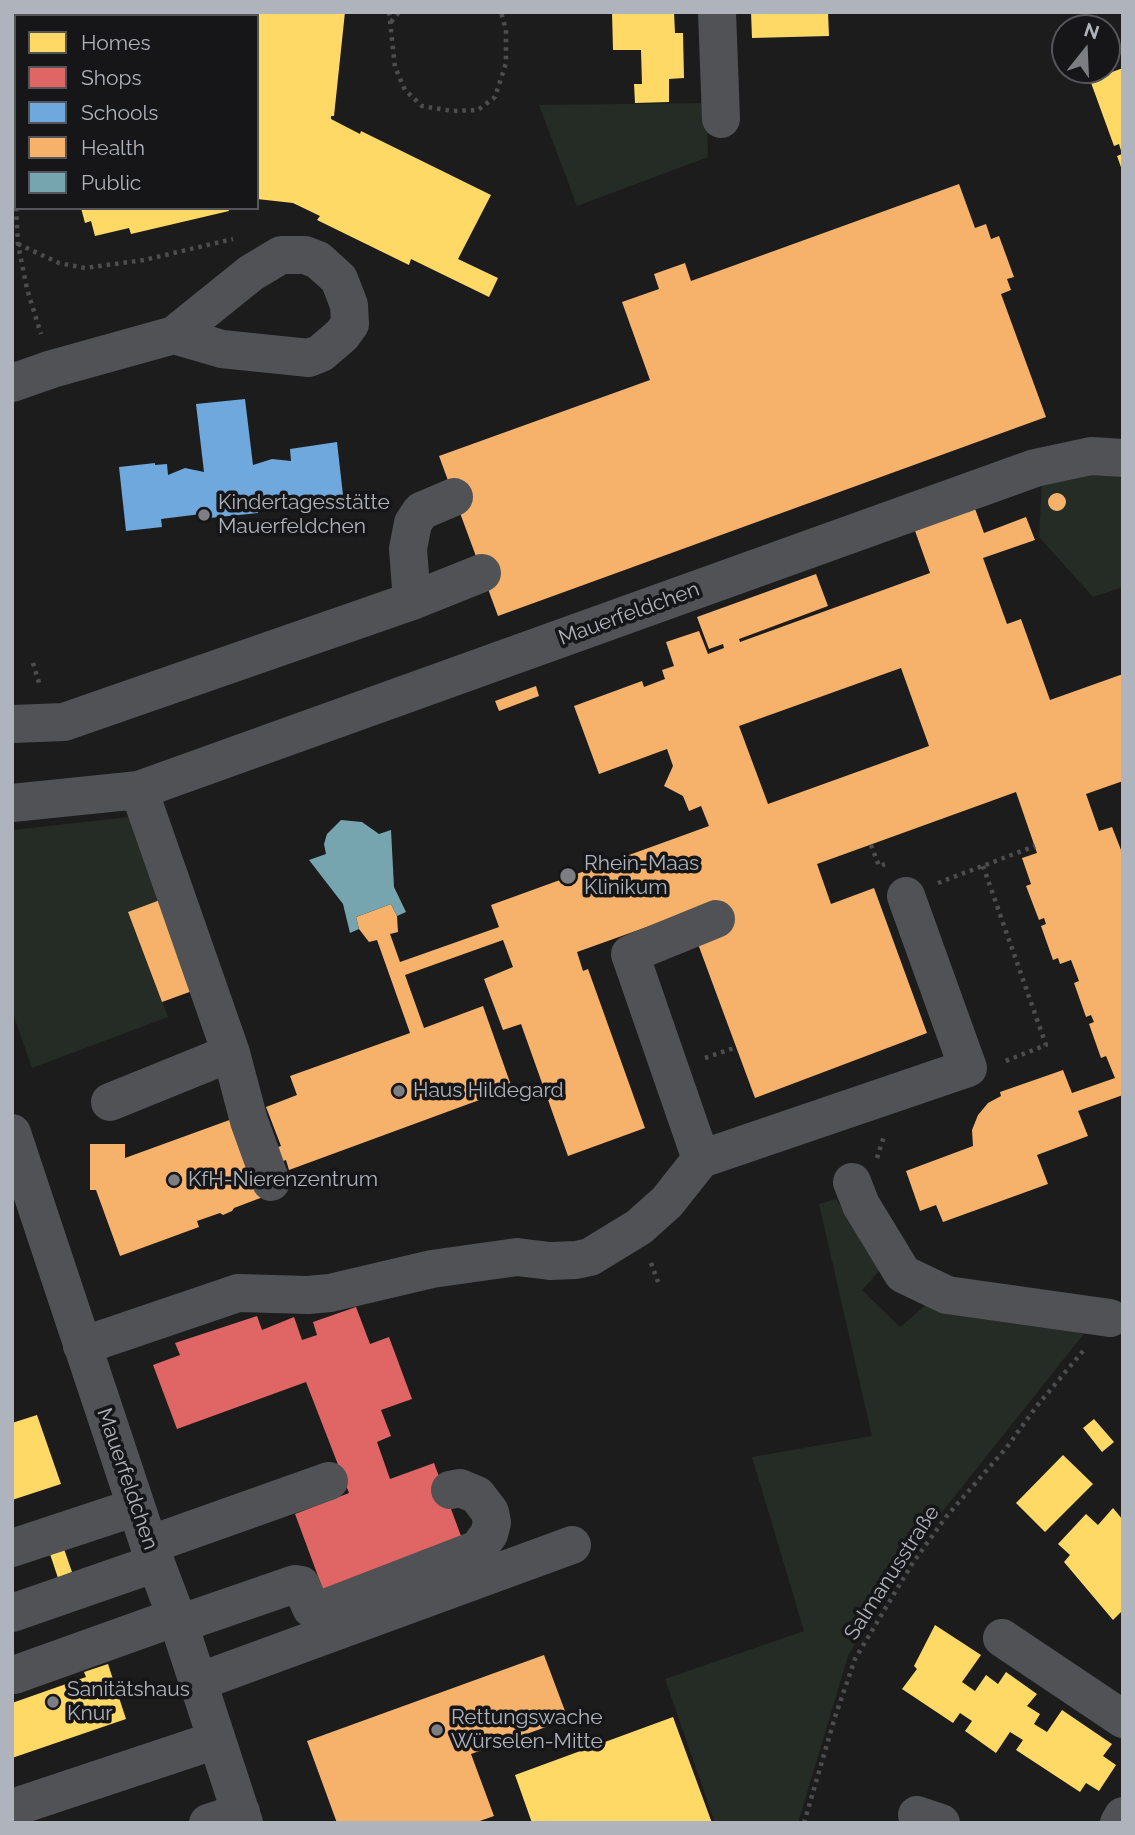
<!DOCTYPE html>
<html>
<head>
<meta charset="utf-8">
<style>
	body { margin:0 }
	#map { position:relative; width:1135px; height:1835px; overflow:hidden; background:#1c1c1c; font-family:Raleway,sans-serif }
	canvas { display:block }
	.frame { position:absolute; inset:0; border:14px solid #afb3bb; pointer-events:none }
	.legend { position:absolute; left:14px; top:14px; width:245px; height:196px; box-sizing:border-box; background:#161618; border:2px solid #535559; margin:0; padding:9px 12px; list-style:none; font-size:21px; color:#afb3bb }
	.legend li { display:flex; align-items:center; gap:14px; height:35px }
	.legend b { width:35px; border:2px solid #535559 }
	.north { position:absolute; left:1051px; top:14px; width:70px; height:70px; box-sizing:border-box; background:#161618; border:2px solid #535559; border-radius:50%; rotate:18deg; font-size:19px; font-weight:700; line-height:28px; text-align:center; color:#afb3bb }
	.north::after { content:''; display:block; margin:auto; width:24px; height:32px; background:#7c7e83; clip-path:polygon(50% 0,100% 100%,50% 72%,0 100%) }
</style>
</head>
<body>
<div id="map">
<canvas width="1135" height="1835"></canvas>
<div class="frame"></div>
<ul class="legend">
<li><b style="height:19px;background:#ffd966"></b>Homes</li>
<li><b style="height:19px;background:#e06666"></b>Shops</li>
<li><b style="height:19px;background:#6fa8dc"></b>Schools</li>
<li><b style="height:19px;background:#f6b26b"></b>Health</li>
<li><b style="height:19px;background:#76a5af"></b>Public</li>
</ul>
<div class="north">N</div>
</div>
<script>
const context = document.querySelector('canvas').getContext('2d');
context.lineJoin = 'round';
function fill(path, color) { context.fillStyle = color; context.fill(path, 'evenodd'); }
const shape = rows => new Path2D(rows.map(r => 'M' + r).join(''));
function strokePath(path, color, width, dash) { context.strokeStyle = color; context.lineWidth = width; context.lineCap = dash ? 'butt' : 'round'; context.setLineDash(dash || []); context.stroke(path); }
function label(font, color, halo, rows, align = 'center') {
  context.font = font + ' Raleway,sans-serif'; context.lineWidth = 7; context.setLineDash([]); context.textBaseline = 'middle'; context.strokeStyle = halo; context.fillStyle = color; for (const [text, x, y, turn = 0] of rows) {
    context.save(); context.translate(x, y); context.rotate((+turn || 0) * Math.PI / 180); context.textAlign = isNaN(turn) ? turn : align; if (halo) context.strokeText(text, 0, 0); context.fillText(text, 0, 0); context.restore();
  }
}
fill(shape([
	[707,103,708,157,577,206,539,105],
	[1094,471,1123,478,1123,587,1093,597,1039,537,1042,482],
	[130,817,161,900,128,913,168,1017,32,1068,12,1011,12,830],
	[836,1199,880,1270,862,1290,900,1327,927,1304,1090,1326,904,1560,848,1656,798,1823,715,1823,665,1679,804,1631,752,1457,872,1436,819,1204]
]), '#252b25');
fill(shape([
	[252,12,345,12,334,116,331,116,331,119,360,134,361,131,491,195,458,259,498,278,489,297,411,259,409,265,317,220,320,216,293,203,257,199,257,16,252,16],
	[612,12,674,12,675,33,683,33,684,78,669,79,669,102,635,103,634,84,642,84,641,50,613,50],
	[751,12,828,12,829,36,752,38],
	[1123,68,1123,170,1122,170,1117,156,1122,154,1119,144,1114,146,1090,80],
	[81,208,228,208,229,211,131,234,129,228,95,236,91,221,85,223],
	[37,1415,61,1484,12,1500,12,1423],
	[1094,1419,1114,1442,1102,1452,1083,1428],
	[1063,1455,1093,1484,1045,1532,1016,1503],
	[1113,1508,1123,1520,1123,1610,1113,1620,1064,1562,1070,1555,1058,1544,1086,1514,1098,1525],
	[63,1546,72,1572,58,1578,49,1551],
	[935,1625,981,1655,962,1682,975,1691,986,1675,998,1684,1006,1672,1037,1694,1027,1706,1040,1714,1034,1724,1047,1732,1062,1710,1112,1744,1103,1756,1116,1765,1099,1791,1086,1783,1080,1792,1016,1750,1023,1740,1010,1732,996,1753,965,1731,972,1721,960,1713,953,1723,902,1689,917,1669,914,1666],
	[108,1664,126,1719,12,1758,12,1703,86,1677,84,1672],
	[673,1717,712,1823,532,1823,515,1775]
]), '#ffd966');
fill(shape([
	[356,1307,370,1344,389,1337,412,1399,381,1410,391,1436,377,1442,390,1479,434,1463,464,1544,325,1595,295,1514,349,1493,306,1382,177,1429,153,1365,180,1355,175,1343,257,1316,262,1330,294,1317,302,1340,317,1335,313,1322]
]), '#e06666');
fill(shape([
	[245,399,253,465,272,459,291,461,290,449,337,442,344,504,308,509,307,502,257,507,258,513,209,518,209,513,161,519,162,527,126,531,119,467,155,463,155,465,167,464,168,475,185,468,204,472,196,404]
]), '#6fa8dc');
fill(shape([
	[959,184,975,228,986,224,991,239,999,236,1014,277,1007,279,1011,290,1001,294,1046,417,498,616,439,456,650,380,622,302,659,289,654,274,685,263,691,281],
	'1048 502a9 9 0 1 1 18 0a9 9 0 1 1-18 0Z',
	[974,506,984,533,1026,517,1035,540,983,558,1007,624,1021,619,1050,700,1123,674,1123,781,1086,794,1099,831,1112,827,1123,855,1123,1095,1078,1111,1088,1136,1037,1155,1048,1184,943,1222,936,1205,920,1211,906,1171,973,1146,972,1130,978,1115,988,1103,1001,1096,1000,1092,1063,1070,1072,1093,1115,1078,1106,1056,1101,1058,1089,1024,1094,1022,1091,1015,1086,1017,1074,983,1079,981,1071,960,1060,964,1058,958,1053,960,1041,926,1046,924,1044,918,1039,920,1026,886,1031,884,1022,858,1037,853,1016,792,817,864,831,904,874,888,927,1033,755,1098,698,944,711,904,577,952,583,971,588,969,645,1128,568,1156,521,1024,503,1030,484,979,513,967,503,940,405,975,424,1028,483,1006,512,1088,289,1170,286,1160,254,1171,263,1197,234,1208,232,1211,223,1215,220,1213,197,1221,199,1227,120,1256,96,1190,90,1190,90,1144,125,1144,125,1158,235,1118,249,1157,281,1146,266,1107,297,1095,290,1076,410,1033,377,940,369,942,359,929,356,917,391,904,397,916,398,932,390,934,400,962,499,927,491,905,709,826,701,806,689,811,683,796,664,786,673,766,667,749,599,774,574,706,642,681,644,687,665,679,662,670,674,666,666,642,699,631,708,654,724,648,723,644,709,649,697,617,816,574,828,606,739,639,740,642,930,573,914,528],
	[901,668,929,746,768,804,739,726],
	[536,686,539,696,499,711,495,701],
	[160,900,195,990,162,1002,128,912],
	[544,1655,568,1719,471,1754,494,1816,474,1823,337,1823,307,1741]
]), '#f6b26b');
fill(shape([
	[341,820,362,822,379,834,391,830,394,887,406,912,397,916,391,904,356,917,359,929,350,933,343,904,309,860,326,854,324,844,327,834]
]), '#76a5af');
strokePath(shape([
	[389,12,395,67,405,90,422,106,452,111,478,110,495,97,506,63,506,30,501,12],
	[120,16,121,12],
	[212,16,213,12],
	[249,16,249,12],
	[391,22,399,12],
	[16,208,18,244,27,289,41,334],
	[18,244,59,263,85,268,144,260,233,239],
	[33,663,40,686],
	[871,845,879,866,885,864],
	[983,866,1046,1045,1003,1062],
	[938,883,1035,846],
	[705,1058,737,1047],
	[877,1158,884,1136],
	[651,1263,658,1282],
	[804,1823,835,1717,855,1659,912,1564,946,1517,1007,1447,1036,1407,1083,1351]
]), '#4c4d4f', 4.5, [3.5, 5]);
strokePath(shape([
	[717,12,721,119],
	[12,383,52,369,174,335,251,273,281,255,305,255,318,260,339,279,349,305,350,324,342,335,321,353,309,358,222,349,174,335],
	[412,601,408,549,413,523,421,511,454,497],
	[12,724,64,722,412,601,482,573],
	[12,803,139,790,1035,468,1091,456,1123,458],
	[231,1053,249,1121,271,1182],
	[110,1102,231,1053,139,790],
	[12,1133,149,1545,179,1624,244,1823],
	[701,1159,630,954,716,919],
	[852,1182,861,1205,903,1274,947,1295,1110,1318],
	[82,1346,238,1293,308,1295,330,1293,432,1269,517,1257,550,1261,576,1260,590,1257,639,1227,667,1202,701,1159,968,1068,906,896],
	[149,1545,329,1481],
	[12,1548,136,1507],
	[12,1613,156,1563],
	[179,1624,295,1584,301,1585,311,1608,320,1610,478,1549,489,1534,492,1523,490,1512,477,1495,460,1488,450,1490],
	[1002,1638,1123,1719],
	[14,1675,176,1617],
	[198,1682,572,1545],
	[12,1808,216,1740],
	[917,1815,941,1823],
	[208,1823,241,1812],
	[1119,1823,1123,1816]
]), '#515255', 38);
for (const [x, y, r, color] of [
	[204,515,7,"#7c7e83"],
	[568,876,9,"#7c7e83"],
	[399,1091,7,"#7c7e83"],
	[174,1180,7,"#7c7e83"],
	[53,1702,7,"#7c7e83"],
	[437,1730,7,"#7c7e83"]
]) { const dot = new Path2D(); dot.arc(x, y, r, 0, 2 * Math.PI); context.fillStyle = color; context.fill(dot); strokePath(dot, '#161618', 2.5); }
label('21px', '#afb3bb', '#161618', [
	["Kindertagesstätte",218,503],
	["Mauerfeldchen",218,527],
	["Rhein-Maas",584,864],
	["Klinikum",584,888],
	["Haus Hildegard",413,1091],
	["KfH-Nierenzentrum",188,1180],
	["Sanitätshaus",67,1690],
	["Knur",67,1714],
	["Rettungswache",451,1718],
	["Würselen-Mitte",451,1742]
], 'left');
label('21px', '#afb3bb', '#161618', [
	["Mauerfeldchen",629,614,-20],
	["Mauerfeldchen",127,1479,71],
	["Salmanusstraße",892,1573,-57]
]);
</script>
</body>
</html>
